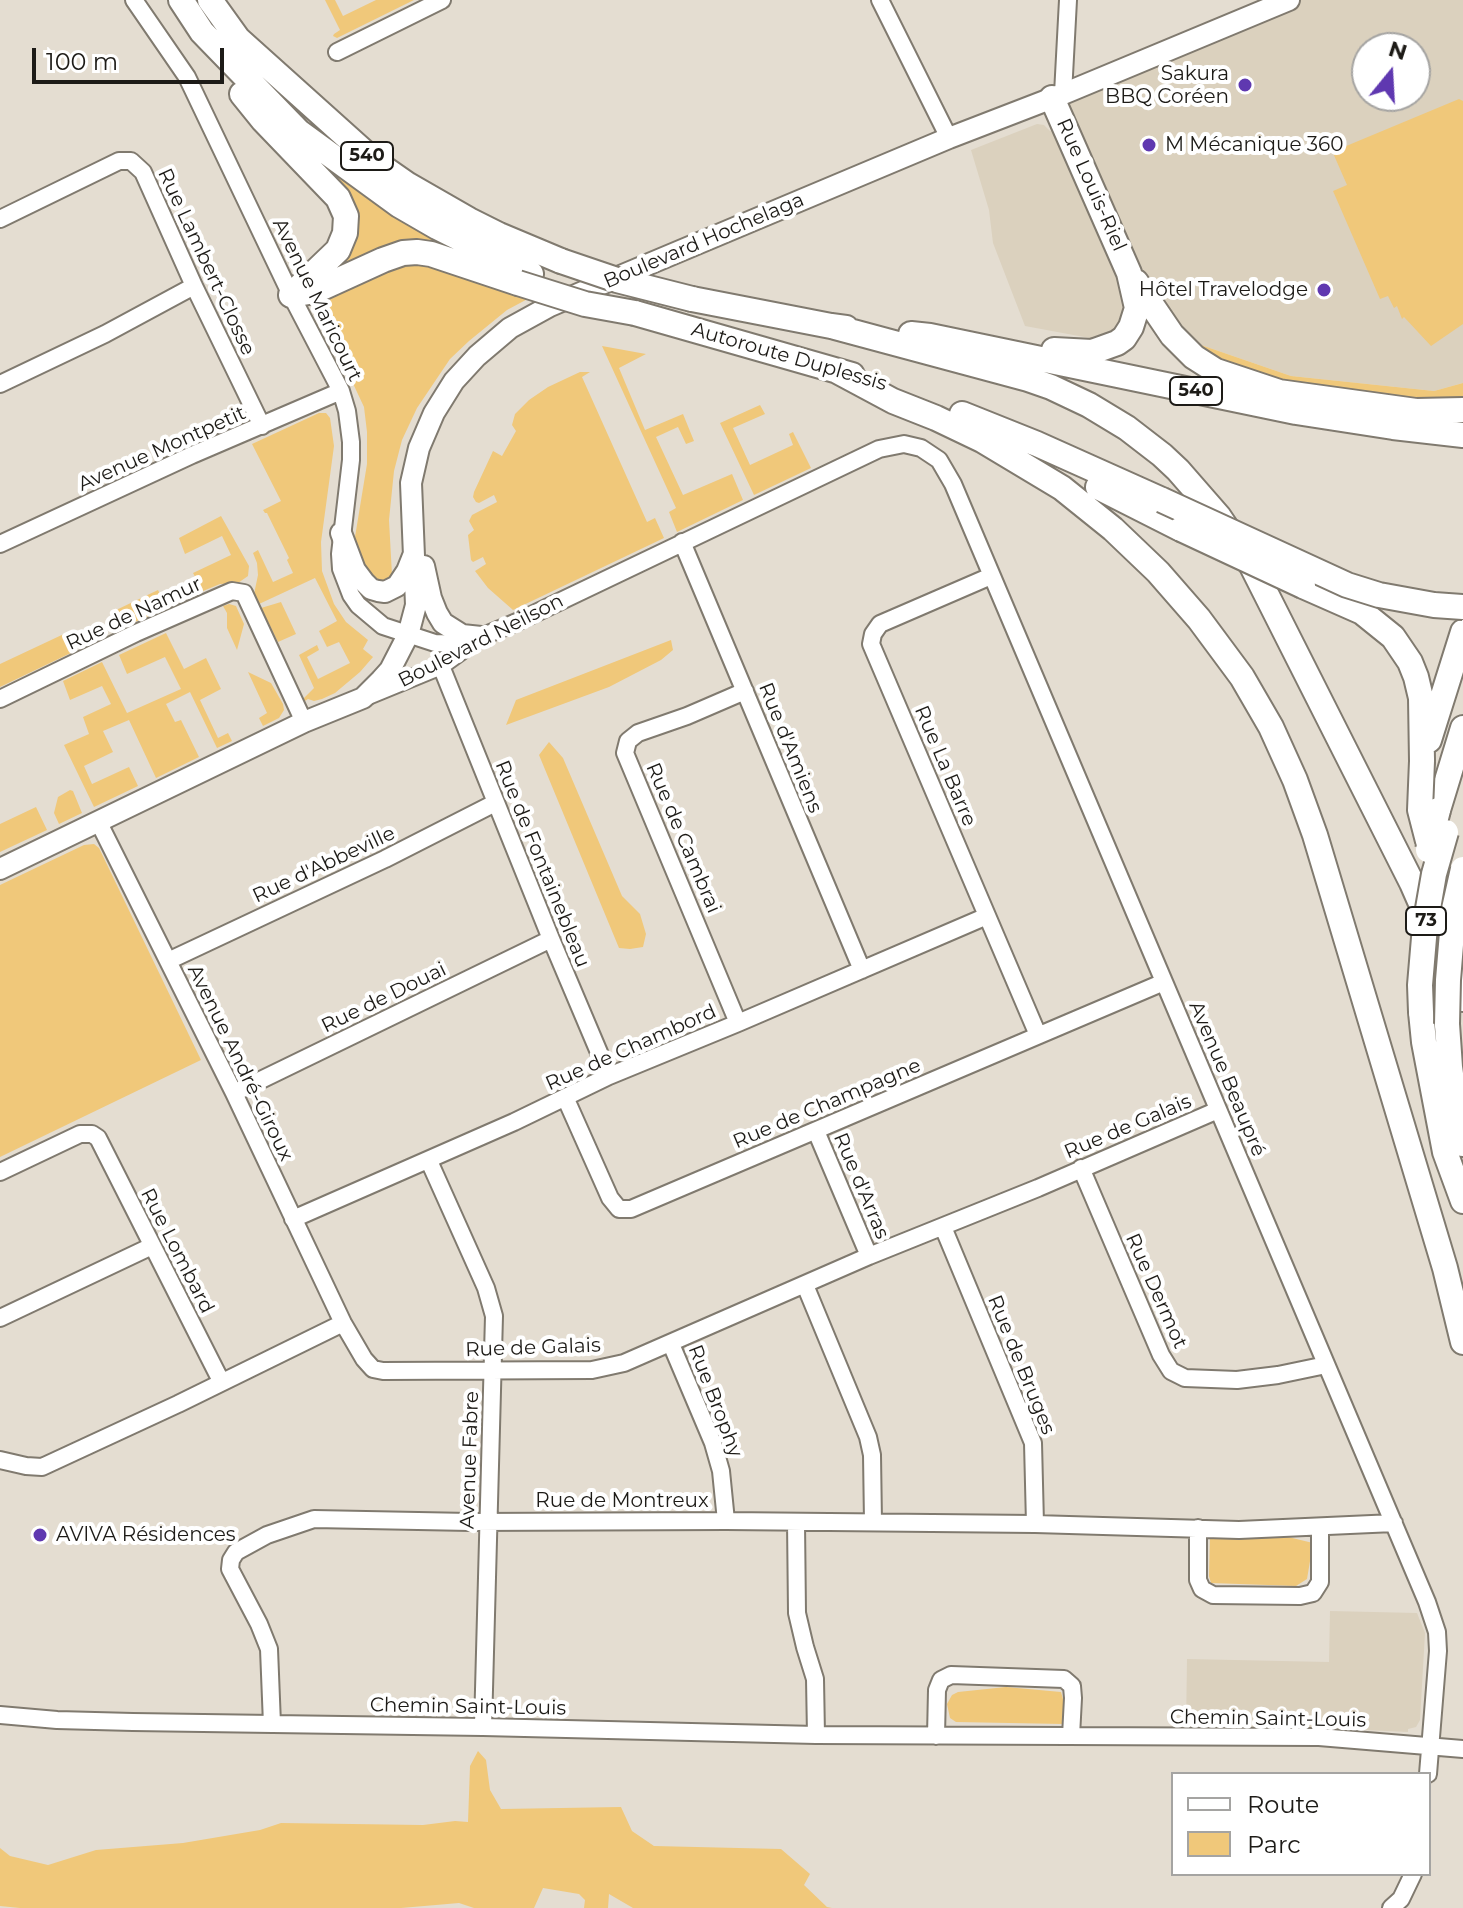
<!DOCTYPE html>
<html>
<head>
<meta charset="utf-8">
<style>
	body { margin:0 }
	#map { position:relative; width:1463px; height:1908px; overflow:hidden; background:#e4ddd1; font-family:Montserrat,sans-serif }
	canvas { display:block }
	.legend { position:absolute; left:1171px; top:1772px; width:260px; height:104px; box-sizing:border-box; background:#fff; border:2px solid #a5a4a2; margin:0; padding:10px 14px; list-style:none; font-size:24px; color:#1d1b17 }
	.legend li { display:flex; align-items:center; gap:16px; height:40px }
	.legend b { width:40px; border:2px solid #a5a4a2 }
	.north { position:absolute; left:1351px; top:32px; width:80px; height:80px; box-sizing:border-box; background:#fff; border:2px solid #a5a4a2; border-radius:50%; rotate:18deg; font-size:22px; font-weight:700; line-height:32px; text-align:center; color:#1d1b17 }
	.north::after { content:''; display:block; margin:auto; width:28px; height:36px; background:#5f38b0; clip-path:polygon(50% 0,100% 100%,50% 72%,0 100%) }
	.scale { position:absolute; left:32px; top:48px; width:192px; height:36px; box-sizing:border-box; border:4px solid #1d1b17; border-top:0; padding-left:10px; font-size:24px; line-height:28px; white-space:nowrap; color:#1d1b17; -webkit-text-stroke:6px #fff; paint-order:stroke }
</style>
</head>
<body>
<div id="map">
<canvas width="1463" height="1908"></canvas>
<ul class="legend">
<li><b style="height:10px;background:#fff"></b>Route</li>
<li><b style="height:22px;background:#f0c87a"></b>Parc</li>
</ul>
<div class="north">N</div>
<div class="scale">100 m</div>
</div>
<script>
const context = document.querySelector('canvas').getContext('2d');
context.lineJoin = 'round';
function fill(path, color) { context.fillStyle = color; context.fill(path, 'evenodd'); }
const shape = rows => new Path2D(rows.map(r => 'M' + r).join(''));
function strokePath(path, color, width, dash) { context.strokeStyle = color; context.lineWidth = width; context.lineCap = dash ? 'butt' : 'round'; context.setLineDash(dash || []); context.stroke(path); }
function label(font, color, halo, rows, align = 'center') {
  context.font = font + ' Montserrat,sans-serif'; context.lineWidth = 8; context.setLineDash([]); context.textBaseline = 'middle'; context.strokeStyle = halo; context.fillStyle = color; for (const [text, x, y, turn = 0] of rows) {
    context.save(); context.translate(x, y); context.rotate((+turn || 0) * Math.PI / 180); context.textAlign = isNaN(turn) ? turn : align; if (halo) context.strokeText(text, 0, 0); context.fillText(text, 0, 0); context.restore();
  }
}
fill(shape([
	[1289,0,1463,0,1463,383,1434,391,1291,376,1172,335,1052,98],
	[1367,48,1415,48,1415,96,1367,96],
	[1037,124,1044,125,1050,131,1053,130,1128,302,1116,334,1095,339,1025,326,993,243,989,210,971,150],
	[1330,1611,1417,1613,1425,1633,1420,1720,1416,1727,1408,1729,1408,1732,1302,1727,1186,1728,1187,1659,1329,1662]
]), '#dbd1be');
fill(shape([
	[325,0,335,0,343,16,376,0,414,0,337,38,333,36,334,34,340,30],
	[1459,99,1463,101,1463,324,1431,346,1404,317,1402,319,1397,306,1394,308,1388,296,1380,299,1333,191,1347,185,1333,153,1339,149],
	[286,130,492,266,441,251,316,284,353,238],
	[402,258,535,295,507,310,469,341,450,359,417,408,402,440,394,471,389,520,392,575,382,583,371,582,356,549,355,537,367,464,367,432,364,407,321,315,321,311,324,299],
	[1172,335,1291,376,1434,391,1463,383,1463,410,1285,394],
	[602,346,646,354,619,368,645,430,683,414,694,441,686,444,678,427,656,437,683,495,732,474,743,500,677,532,669,512,676,508],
	[580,372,590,372,582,377,647,522,655,518,664,538,513,610,488,588,475,571,486,564,483,557,473,562,471,560,468,535,474,530,469,521,472,515,497,502,494,495,479,503,476,502,473,497,474,492,493,451,502,456,516,431,512,425,515,414,529,400,548,387],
	[760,405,765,414,733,428,750,465,793,445,789,434,793,432,811,468,754,495,720,423],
	[319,413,326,413,330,418,334,446,321,542,322,571,334,604,346,622,368,640,363,649,373,657,360,672,335,693,322,699,314,701,308,699,305,701,303,699,314,688,299,655,317,645,319,650,307,657,318,679,350,663,339,642,327,647,319,631,337,621,315,578,259,604,254,594,258,575,257,563,253,553,258,550,273,582,293,573,287,560,289,558,267,513,265,513,263,510,281,501,252,444],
	[221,516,249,566,248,576,238,583,220,584,203,591,193,573,231,555,222,536,185,554,179,538],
	[158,590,167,608,121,628,114,611],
	[281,602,296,634,278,642,261,608],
	[229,604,236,606,244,624,237,650,227,628,227,613,223,606],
	[66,633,75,651,0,687,0,664],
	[166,633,184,669,206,658,221,689,200,700,218,738,228,733,232,741,217,748,190,692,166,704,175,722,181,720,199,757,156,778,129,720,103,731,113,752,84,766,92,784,129,767,138,786,94,807,64,745,89,734,83,717,111,704,102,686,70,700,63,681,102,662,127,713,181,689,165,657,127,674,119,655],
	[671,640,673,650,661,660,609,687,506,725,516,700],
	[248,672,271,683,283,704,284,710,279,718,263,726,259,718,267,713],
	[549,742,563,758,622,896,640,914,646,934,643,947,630,949,619,948,539,755],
	[70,790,73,791,82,813,59,824,54,813,58,797],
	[36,807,47,830,0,852,0,824],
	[94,844,99,848,201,1060,0,1157,0,885,84,845],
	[1284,1536,1313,1543,1307,1579,1296,1586,1211,1583,1209,1576,1210,1539],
	[1006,1687,1061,1692,1064,1703,1063,1724,956,1722,950,1718,947,1704,952,1695,958,1692],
	[478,1751,486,1760,490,1790,501,1809,621,1807,632,1831,654,1846,781,1849,810,1874,804,1885,827,1907,832,1908,633,1908,609,1894,608,1908,584,1908,585,1900,579,1894,543,1888,534,1908,474,1908,459,1903,401,1908,20,1908,0,1906,0,1848,10,1856,48,1865,96,1850,183,1843,260,1830,281,1823,423,1825,455,1821,468,1822,470,1766]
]), '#f0c87a');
const minor = shape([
	[134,0,187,77,291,295,341,391,347,411,351,442,351,460,340,554,341,569,351,595,358,605,383,626,435,643,459,644,470,640],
	[880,0,949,138],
	[337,52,442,0],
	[1063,94,1068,0],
	[0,219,119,161,131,161,143,172,194,286,262,426],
	[0,384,105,334,194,286],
	[682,542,862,970],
	[0,544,192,455,341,391],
	[991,576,880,624,873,634,871,644,1038,1035],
	[441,666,551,939,609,1076],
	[368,696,441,666,481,637,519,621,879,449,904,444,921,448,939,460,953,484,1427,1602,1437,1632,1438,1651,1428,1774],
	[0,699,136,633,232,591,244,593,304,722],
	[98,821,234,1093,343,1323,364,1359,373,1369,383,1371,592,1370,624,1363,869,1256,1038,1188,1218,1110],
	[168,961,385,859,495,803],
	[738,1023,625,753,628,741,638,733,687,716,745,691],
	[234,1093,551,939],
	[565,1097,610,1198,619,1209,631,1209,1164,982],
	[816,1131,869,1256],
	[429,1161,486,1288,494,1316,483,1727],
	[1081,1168,1161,1355,1171,1371,1185,1378,1237,1380,1278,1375,1326,1365],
	[0,1172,80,1134,92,1134,98,1138,221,1381],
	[293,1219,514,1122,609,1076,738,1023,987,916],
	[943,1227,1033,1443,1035,1524],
	[805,1285,868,1437,872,1455,873,1522],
	[0,1318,152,1246],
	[671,1344,713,1443,721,1471,726,1521],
	[0,1460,26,1466,42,1467,178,1404,343,1323],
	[796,1522,797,1613,805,1647,815,1679,816,1735],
	[1198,1528,1198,1580,1202,1589,1213,1595,1300,1596,1313,1593,1320,1582,1320,1527],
	[0,1715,57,1720,133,1722,483,1727,816,1735,1319,1737,1463,1749],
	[272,1724,269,1649,259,1624,230,1569,231,1560,236,1552,267,1535,314,1519,470,1522,726,1521,1035,1524,1239,1530,1394,1523],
	[936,1736,937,1690,941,1680,951,1675,1064,1679,1072,1686,1073,1698,1071,1736],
	[1391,1908,1401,1899,1413,1874]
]);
const major = shape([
	[341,533,355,570,364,582,371,589,378,591,385,592,397,586,407,571,413,556],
	[424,566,431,598,437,613,443,623,462,635,481,637],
	[0,869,304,722,363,698,381,680,390,670,408,635,416,605,411,483,419,448,434,413,454,381,477,356,510,328,550,306,611,280,949,138,1063,94,1289,0]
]);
const highway = shape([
	[181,0,202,32,299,132,399,205,437,227,531,274],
	[210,0,238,39,375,162,408,185,469,220,499,235,561,261],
	[242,94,263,120,338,198,346,216,345,233,338,250,291,295],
	[1052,98,1129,273,1137,308,1131,327,1124,338,1117,343,1092,352,1054,350],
	[1136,282,1172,335,1194,357,1216,371,1279,392],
	[291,295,315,291,383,260,403,253,417,252,431,254,518,283],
	[692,299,831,326,846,328],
	[635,313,852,375],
	[831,326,1028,379,1051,387,1089,405,1127,428,1162,455,1178,470,1219,517,1252,566,1412,883,1463,999],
	[911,334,930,336,1296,412,1393,427,1463,435],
	[837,371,893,401,936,418,982,440,1062,488,1113,529,1158,572,1199,619,1242,677,1271,727,1295,780,1315,835,1445,1268,1463,1342],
	[1264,390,1416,411,1463,410],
	[962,414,1037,444,1162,500],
	[1098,487,1181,529],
	[1303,586,1362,612,1393,637,1410,662,1416,677,1421,698,1422,761],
	[1429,740,1463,632],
	[1438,810,1463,728],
	[1421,1012,1424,1042,1445,1152,1463,1201],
	[1447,1024,1450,1067,1459,1130,1463,1144]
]);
strokePath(minor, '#807a6f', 20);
strokePath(major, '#807a6f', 24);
strokePath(highway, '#807a6f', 28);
strokePath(minor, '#fff', 16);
strokePath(major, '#fff', 20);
strokePath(highway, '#fff', 24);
const highwayBridge = shape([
	[561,261,617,280,692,299],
	[518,283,585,304,635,313],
	[1162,500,1347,585,1379,595,1434,605,1463,607],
	[1181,529,1303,586],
	[1422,761,1420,810,1428,841],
	[1428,850,1438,810],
	[1421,1012,1420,985,1425,926,1434,874,1446,832],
	[1447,1024,1448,980,1454,909,1463,869]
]);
strokePath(highwayBridge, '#807a6f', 28, []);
strokePath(highwayBridge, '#fff', 24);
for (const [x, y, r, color] of [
	[1245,85,8,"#5f38b0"],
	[1149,145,8,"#5f38b0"],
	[1324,290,8,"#5f38b0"],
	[40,1535,8,"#5f38b0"]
]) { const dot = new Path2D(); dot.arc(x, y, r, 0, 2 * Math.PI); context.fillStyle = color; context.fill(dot); strokePath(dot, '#fff', 3); }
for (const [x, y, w] of [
	[367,156,52],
	[1196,391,52],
	[1426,921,40]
]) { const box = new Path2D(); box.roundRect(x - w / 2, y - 14, w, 28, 6); context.fillStyle = '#fff'; context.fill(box); strokePath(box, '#1d1b17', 2); }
label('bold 18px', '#1d1b17', null, [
	["540",367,156],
	["540",1196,391],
	["73",1426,921]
]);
label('20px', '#1d1b17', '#fff', [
	["Sakura",1229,74],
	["BBQ Coréen",1229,97],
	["M Mécanique 360",1165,145,"left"],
	["Hôtel Travelodge",1308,290],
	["AVIVA Résidences",56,1535,"left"]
], 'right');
label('20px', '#1d1b17', '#fff', [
	["Rue Louis-Riel",1091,185,66],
	["Boulevard Hochelaga",704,241,-23],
	["Rue Lambert-Closse",206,262,65],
	["Avenue Maricourt",317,300,64],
	["Autoroute Duplessis",789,357,16],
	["Avenue Montpetit",162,449,-24],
	["Rue de Namur",134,614,-25],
	["Boulevard Neilson",481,641,-27],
	["Rue d'Amiens",790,748,68],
	["Rue La Barre",945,766,67],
	["Rue de Cambrai",683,838,67],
	["Rue de Fontainebleau",542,864,68],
	["Rue d'Abbeville",324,865,-25],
	["Rue de Douai",384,998,-26],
	["Rue de Chambord",631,1048,-24],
	["Avenue André-Giroux",240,1063,64],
	["Avenue Beaupré",1227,1079,67],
	["Rue de Champagne",827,1104,-23],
	["Rue de Galais",1128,1127,-23],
	["Rue d'Arras",861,1186,67],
	["Rue Lombard",177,1251,63],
	["Rue Dermot",1156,1291,66],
	["Rue de Galais",533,1348,-2],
	["Rue de Bruges",1021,1365,68],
	["Rue Brophy",715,1401,69],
	["Avenue Fabre",470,1460,-88],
	["Rue de Montreux",622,1501],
	["Chemin Saint-Louis",468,1707,1],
	["Chemin Saint-Louis",1268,1719,1]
]);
</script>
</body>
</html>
